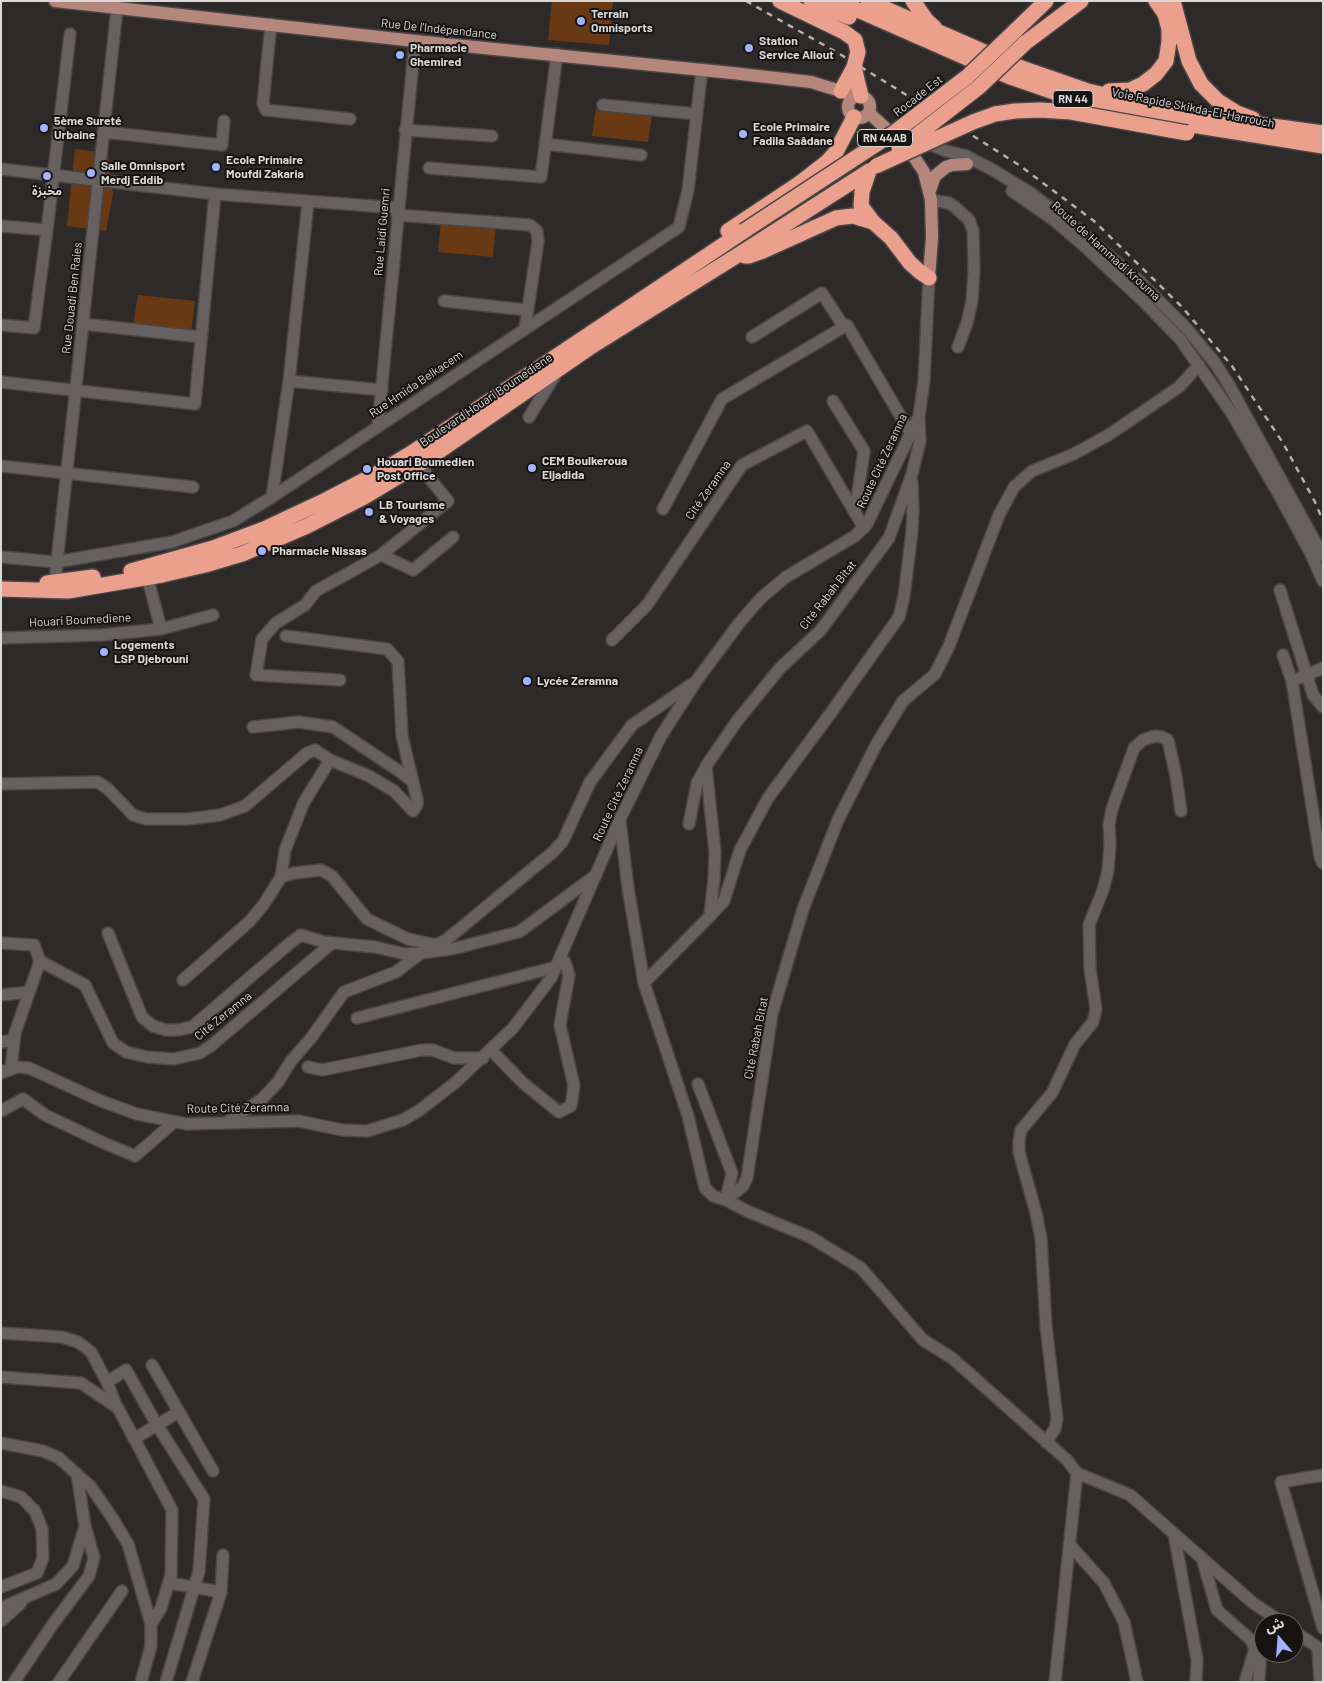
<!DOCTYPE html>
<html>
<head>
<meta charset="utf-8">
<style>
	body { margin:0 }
	#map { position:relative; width:1324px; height:1683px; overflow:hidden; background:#2f2a2a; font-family:Barlow,"Noto Sans Arabic",sans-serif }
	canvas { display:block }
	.frame { position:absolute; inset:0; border:2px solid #dbd8d8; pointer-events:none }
	.north { position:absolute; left:1254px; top:1613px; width:50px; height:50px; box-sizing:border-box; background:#161313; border:1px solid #656262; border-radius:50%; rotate:342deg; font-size:14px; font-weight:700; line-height:20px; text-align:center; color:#dbd8d8 }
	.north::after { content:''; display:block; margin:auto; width:18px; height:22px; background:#a3b2fd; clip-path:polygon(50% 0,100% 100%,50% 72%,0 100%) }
</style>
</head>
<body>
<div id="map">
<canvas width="1324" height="1683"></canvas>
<div class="frame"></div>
<div class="north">ش</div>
</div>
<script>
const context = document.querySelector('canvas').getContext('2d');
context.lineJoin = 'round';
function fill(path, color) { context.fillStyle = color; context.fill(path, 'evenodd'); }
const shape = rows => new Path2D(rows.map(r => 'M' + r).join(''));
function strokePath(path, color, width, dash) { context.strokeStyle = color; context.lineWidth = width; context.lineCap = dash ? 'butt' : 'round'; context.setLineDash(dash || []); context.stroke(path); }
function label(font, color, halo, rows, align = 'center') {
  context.font = font + ' Barlow,"Noto Sans Arabic",sans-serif'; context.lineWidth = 4; context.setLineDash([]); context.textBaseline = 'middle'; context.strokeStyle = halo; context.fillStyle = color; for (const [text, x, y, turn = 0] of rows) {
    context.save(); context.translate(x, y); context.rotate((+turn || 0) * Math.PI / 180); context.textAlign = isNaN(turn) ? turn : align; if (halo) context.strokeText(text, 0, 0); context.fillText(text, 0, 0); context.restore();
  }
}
fill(shape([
	[552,1,613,1,609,45,548,40],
	[596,108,652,114,648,142,592,136],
	[75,149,108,153,113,194,106,231,67,226],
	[441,221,496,226,493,257,438,252],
	[138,295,195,301,191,332,133,325]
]), '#693913');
const minor = shape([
	[271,24,263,103,266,110,350,119],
	[603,105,697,114],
	[405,130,492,136],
	[104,132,222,145,224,121],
	[922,141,946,151,964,155,993,170,1032,194,1070,223,1137,279,1187,329,1215,363,1229,385,1323,556],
	[545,144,641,155],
	[429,168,541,177,557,54],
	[1,169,215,194,398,208],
	[1012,191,1055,221,1082,244,1144,302,1180,339,1231,412,1278,493,1311,554,1323,581],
	[931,200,949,203,955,207,969,220,973,231,974,270,972,301,967,323,958,347],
	[397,215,530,225,537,231,538,242,525,328],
	[1,226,47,230,34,328,1,325],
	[47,230,70,34],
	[444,301,527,310],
	[83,324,201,337],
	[752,337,822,293,844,327],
	[289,381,308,202],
	[1,382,195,404,215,194],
	[833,401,864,451,855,513],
	[529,417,557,372],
	[378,426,415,41],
	[1,466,193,487],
	[272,497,289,381,382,390],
	[663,509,722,399,847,325,911,434],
	[381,555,413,570,453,537],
	[1,557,56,562,172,542,233,521,272,497,679,227,688,190,702,69],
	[146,572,161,629],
	[54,590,117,8],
	[1280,590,1313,695,1323,707],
	[1,638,102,635,161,629,213,615],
	[612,640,647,605,742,465,807,431,864,528],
	[1283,655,1292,681],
	[1323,668,1292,681,1320,857,1323,863],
	[340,680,256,675,262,639,276,623,305,605,316,591,381,555,448,501,418,464],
	[253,727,299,722,333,727,402,773,413,782],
	[1,784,98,782,108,789,133,815,146,819,188,819,220,815,245,806,307,753,315,750,330,760],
	[620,821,628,888,644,983,710,916,714,878,715,852,706,766,737,721,780,668,820,631,889,538,912,474,920,441,919,418],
	[689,824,697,783,706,767],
	[281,877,285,850,304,802,330,760,369,776,394,791,413,811,417,805,417,799,402,736,398,661,387,649,286,636],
	[710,916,724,901,740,850,768,798,830,714,899,617,904,596,912,532,913,512,912,482],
	[108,933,142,1017,153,1026,166,1030,178,1030,192,1027,290,943,301,935,324,942,375,947,405,954,421,953,446,940,553,852,563,841,590,782,632,725,692,684],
	[1,943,34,945,40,961],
	[183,980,250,921,264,904,281,877,294,873,321,870,332,876,367,919,408,939,436,945],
	[644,983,688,1116,705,1188,713,1196,726,1200,743,1186,747,1178,772,1014,803,909,838,820,876,745,903,701,935,674,949,646,999,515,1014,487,1032,471,1074,454,1110,434,1179,387,1199,365],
	[1,995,29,992],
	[357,1018,556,967],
	[1,1042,14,1040],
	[491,1050,523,1083,559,1112,571,1106,574,1086,560,1025,569,975,565,962,560,958],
	[308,1067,322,1070,422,1050,433,1050,454,1058,483,1058],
	[4,1071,11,1069,15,1033,40,961,85,985,113,1043,126,1052,147,1057,174,1059,200,1053,212,1045,332,943],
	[1,1073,17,1067,29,1068,101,1101,137,1114,187,1124,299,1121,342,1130,367,1131,403,1120,420,1110,456,1082,513,1028,551,978,620,819,661,736,697,680,740,622,761,598,786,577,855,536,867,524,919,416,924,381,929,278],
	[698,1084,732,1173,726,1200,747,1211,810,1237,861,1268,923,1340,952,1358,1067,1460,1077,1473],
	[1,1111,23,1099,45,1115,104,1143,135,1156,174,1122],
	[226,1123,262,1099,278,1082,291,1061,311,1038,344,992,396,972,421,953,452,949,519,932,596,875],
	[1,1333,62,1337,78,1342,91,1352,107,1382],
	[152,1365,179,1412],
	[1,1377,81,1383,118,1408,172,1510,171,1575,161,1608,151,1624],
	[117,1408,107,1382,126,1370,157,1425,179,1412,213,1471],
	[134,1439,157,1425,204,1499,199,1571,166,1682],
	[1046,1442,1055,1429,1057,1419,1046,1326,1041,1238,1036,1213,1019,1152,1019,1141,1021,1130,1052,1093,1075,1044,1093,1022,1096,1009,1090,969,1089,925,1103,890,1108,871,1110,844,1109,824,1112,809,1134,748,1143,740,1155,736,1162,737,1168,740,1176,776,1181,811],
	[1,1443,43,1451,59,1458,91,1487,111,1516,128,1544,151,1624,151,1646,141,1682],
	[1323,1475,1281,1482,1323,1628],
	[1,1491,21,1497,35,1511,42,1529,43,1558,37,1573,1,1587],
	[1174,1534,1197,1659,1196,1682],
	[1069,1544,1104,1583,1124,1622,1137,1682],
	[1202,1558,1217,1610,1251,1640,1260,1660,1259,1682],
	[169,1583,221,1592,192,1682],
	[221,1592,223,1555],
	[1,1608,56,1584,73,1566,85,1526,77,1474],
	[1,1621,21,1603],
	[1294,1631,1323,1651],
	[1318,1648,1320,1682],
	[14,1682,53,1624,89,1576,94,1558,85,1526],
	[59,1682,122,1591],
	[1055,1682,1077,1473,1130,1495,1253,1603,1283,1623],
	[1245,1682,1255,1648]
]);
const major = shape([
	[55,1,415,41,732,73,811,82,857,96],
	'848 107a11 11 0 1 1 22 0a11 11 0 1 1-22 0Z',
	[869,113,903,144,912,154,924,172,931,200,932,237,929,278],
	[930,190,935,176,946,167,952,165,967,164]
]);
const highway = shape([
	[780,1,844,32,855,40,858,52,854,67,861,96],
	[811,1,849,17],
	[837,1,1010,77,1071,98,1115,110,1192,125,1323,146],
	[868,1,1019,67,1088,91,1142,104,1199,116,1323,133],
	[913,1,927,21,934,27],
	[1173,1,1189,61,1201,84,1218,101,1237,113,1253,119],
	[1015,31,1046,1],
	[1025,43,1081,1],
	[841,91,854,67],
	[1109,91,1130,90,1143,84,1156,74,1166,61,1169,42,1169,29,1165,14,1156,1],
	[869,171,862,192,861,206,873,222,891,238,910,263,920,272,929,278],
	[728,231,800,183,827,162,836,152,854,117],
	[745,256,749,256,763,251,836,218,853,216,873,222],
	[131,571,213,548,264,529,326,500,380,472,410,454,744,231],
	[47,583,93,577],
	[1,589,68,591,162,575,205,565,242,554,307,526,364,497,432,456,589,348,738,255,869,171]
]);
strokePath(minor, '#4a4646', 14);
strokePath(major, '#4a4646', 15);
strokePath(highway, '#4a4646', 18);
strokePath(minor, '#666061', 11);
strokePath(major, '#b5867b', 12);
strokePath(highway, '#eaa08c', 15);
strokePath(shape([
	[746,1,838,53,967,132,1019,165,1094,221,1182,307,1232,366,1283,443,1315,502,1323,521]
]), '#b3b0b0', 2.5, [6, 6]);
const highwayBridge = shape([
	[899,149,979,87,1025,43],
	[876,166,973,122,995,114,1015,111,1040,110,1071,112,1187,133],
	[744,231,895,132,968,76,1015,31]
]);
strokePath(highwayBridge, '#4a4646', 18, []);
strokePath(highwayBridge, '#eaa08c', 15);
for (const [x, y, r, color] of [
	[581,21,5,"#a3b2fd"],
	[749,48,5,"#a3b2fd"],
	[400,55,5,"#a3b2fd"],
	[44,128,5,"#a3b2fd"],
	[743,134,5,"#a3b2fd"],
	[216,167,5,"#a3b2fd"],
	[91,173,5,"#a3b2fd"],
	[47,176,5,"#a3b2fd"],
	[532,468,5,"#a3b2fd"],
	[367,469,5,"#a3b2fd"],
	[369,512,5,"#a3b2fd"],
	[262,551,5,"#a3b2fd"],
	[104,652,5,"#a3b2fd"],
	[527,681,5,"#a3b2fd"]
]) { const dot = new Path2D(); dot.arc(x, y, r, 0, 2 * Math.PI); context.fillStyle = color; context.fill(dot); strokePath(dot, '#161313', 2); }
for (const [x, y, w] of [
	[1073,99,40],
	[885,138,55]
]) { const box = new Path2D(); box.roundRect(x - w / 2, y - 8.5, w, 17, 4); context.fillStyle = '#161313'; context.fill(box); strokePath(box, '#dbd8d8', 1); }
label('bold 11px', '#dbd8d8', null, [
	["RN 44",1073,99],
	["RN 44AB",885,138]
]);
label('bold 12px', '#dbd8d8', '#161313', [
	["Terrain",591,14],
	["Omnisports",591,28],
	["Station",759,41],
	["Service Aliout",759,55],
	["Pharmacie",410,48],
	["Ghemired",410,62],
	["5ème Sureté",54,121],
	["Urbaine",54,135],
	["Ecole Primaire",753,127],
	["Fadila Saâdane",753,141],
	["Ecole Primaire",226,160],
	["Moufdi Zakaria",226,174],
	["Salle Omnisport",101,166],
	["Merdj Eddib",101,180],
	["مخبزة",47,191,"center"],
	["CEM Boulkeroua",542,461],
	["Eljadida",542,475],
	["Houari Boumedien",377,462],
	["Post Office",377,476],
	["LB Tourisme",379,505],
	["& Voyages",379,519],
	["Pharmacie Nissas",272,551],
	["Logements",114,645],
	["LSP Djebrouni",114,659],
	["Lycée Zeramna",537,681]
], 'left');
label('12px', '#dbd8d8', '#161313', [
	["Rue De l'Indépendance",439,29,6],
	["Rocade Est",918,96,-38],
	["Voie Rapide Skikda-El-Harrouch",1193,108,11],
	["Rue Laidi Guemri",382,232,-85],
	["Route de Hammadi Krouma",1106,251,42],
	["Rue Douadi Ben Raies",72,298,-84],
	["Rue Hmida Belkacem",416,384,-34],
	["Boulevard Houari Boumediene",486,400,-34],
	["Route Cité Zeramna",882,461,-65],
	["Cité Zeramna",708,490,-55],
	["Cité Rabah Bitat",828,595,-52],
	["Houari Boumediene",80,620,-3],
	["Route Cité Zeramna",618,794,-65],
	["Cité Zeramna",223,1016,-39],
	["Cité Rabah Bitat",756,1038,-79],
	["Route Cité Zeramna",238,1108,-1]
]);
</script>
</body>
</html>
